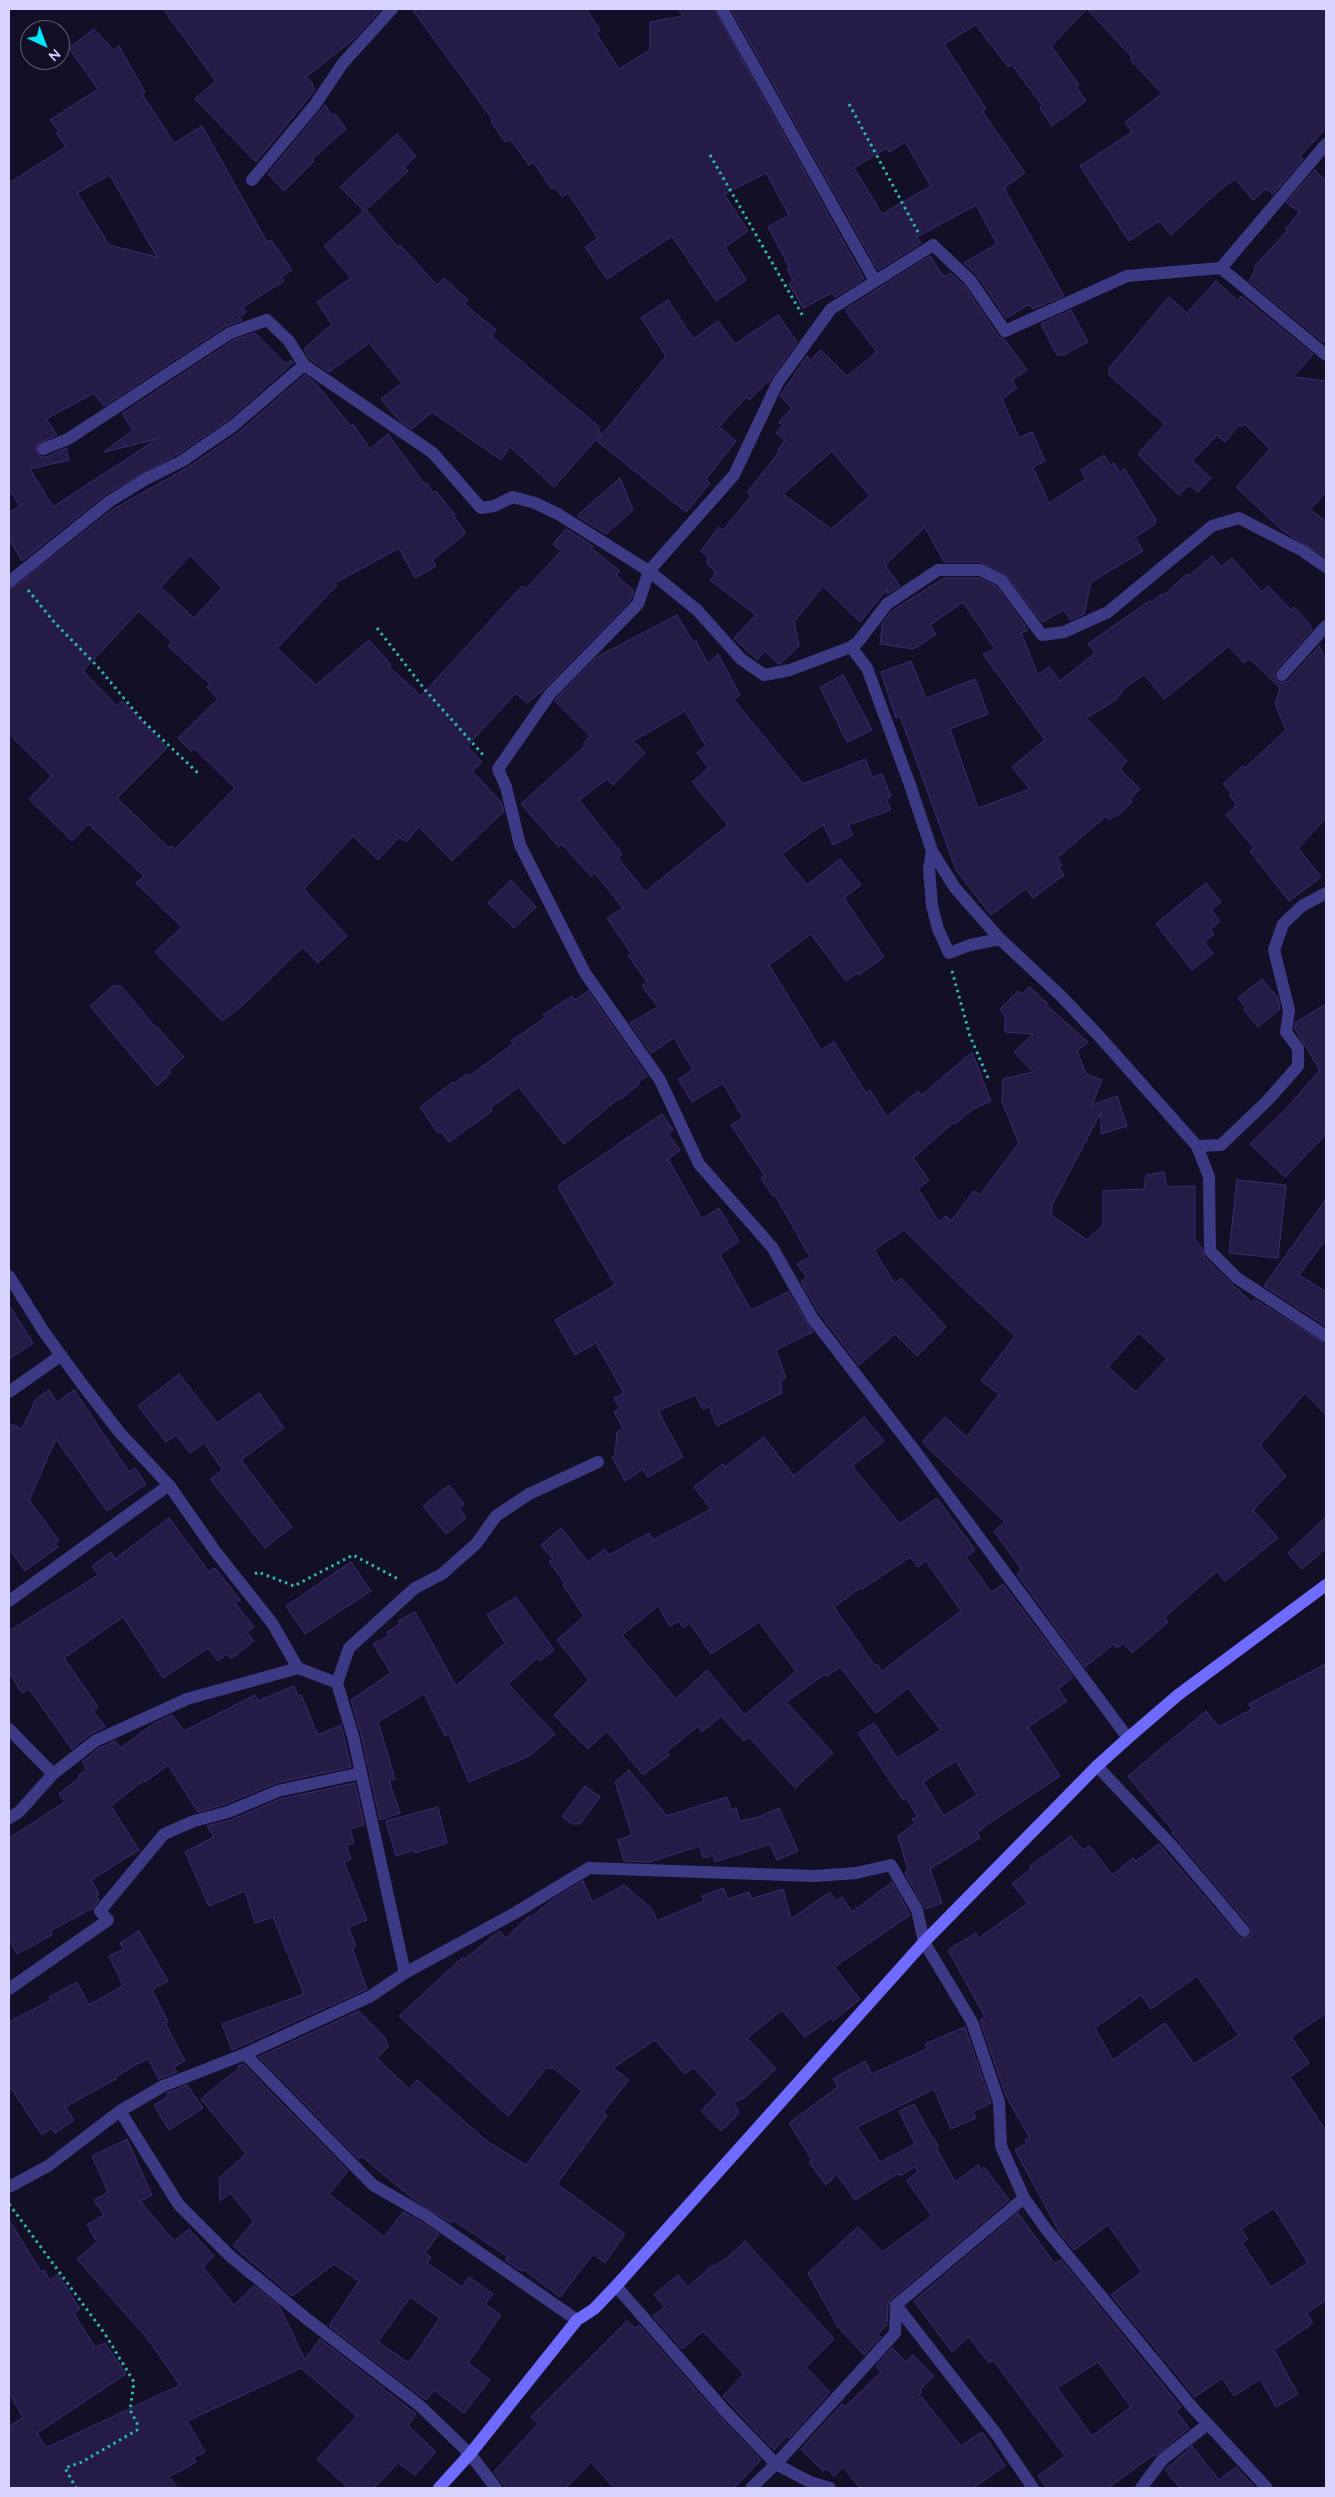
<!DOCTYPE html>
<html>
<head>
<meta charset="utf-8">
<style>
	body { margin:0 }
	#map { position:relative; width:1335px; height:2497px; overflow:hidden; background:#130f26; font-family:Quicksand,sans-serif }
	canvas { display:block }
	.frame { position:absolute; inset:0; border:10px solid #d9d4ff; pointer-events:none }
	.north { position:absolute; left:20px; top:20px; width:50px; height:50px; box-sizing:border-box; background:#130f26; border:1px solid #625e7d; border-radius:50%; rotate:137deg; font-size:14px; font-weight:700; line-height:20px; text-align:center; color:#d9d4ff }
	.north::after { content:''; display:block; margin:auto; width:18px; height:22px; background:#00e5ff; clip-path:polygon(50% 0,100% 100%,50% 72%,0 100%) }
</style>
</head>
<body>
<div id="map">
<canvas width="1335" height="2497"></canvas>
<div class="frame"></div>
<div class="north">N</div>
</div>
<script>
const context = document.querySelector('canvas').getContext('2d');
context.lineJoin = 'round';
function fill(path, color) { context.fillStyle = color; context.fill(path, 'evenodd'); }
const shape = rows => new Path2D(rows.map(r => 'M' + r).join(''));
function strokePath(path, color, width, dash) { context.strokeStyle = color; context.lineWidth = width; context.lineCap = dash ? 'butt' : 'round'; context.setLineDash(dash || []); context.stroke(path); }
const building = shape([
	[163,9,381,9,355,38,306,77,313,84,312,85,315,90,256,162,195,99,216,81,163,9],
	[412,9,586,9,600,30,596,33,619,69,650,50,650,22,683,16,678,9,714,9,864,279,835,297,832,293,803,308,789,284,793,280,787,269,790,268,768,227,789,215,766,173,724,194,748,231,725,247,746,280,716,301,672,236,607,279,585,247,598,238,568,193,562,197,555,187,552,189,533,162,529,165,510,139,505,142,491,121,493,120,412,9],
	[731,9,1326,9,1326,128,1300,156,1303,159,1273,194,1266,189,1253,200,1235,179,1221,189,1171,235,1159,221,1129,241,1080,166,1132,132,1125,122,1162,94,1130,59,1132,57,1087,9,1051,46,1079,85,1076,87,1086,101,1052,126,1040,108,1042,105,1012,65,1008,67,976,25,944,44,986,109,982,111,1025,173,1004,188,1064,296,1033,309,1031,306,1028,305,1006,318,977,275,964,263,997,244,976,205,917,237,921,243,878,270,731,9],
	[905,142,931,186,882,214,854,168,887,148,889,152,905,142],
	[94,29,113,50,119,46,145,92,142,94,174,143,202,126,267,242,271,240,292,270,281,277,284,281,243,307,246,312,239,317,242,320,226,326,104,406,94,393,46,419,57,435,37,444,36,452,41,457,46,457,66,448,69,460,30,469,53,507,157,439,104,452,133,430,122,414,234,340,255,333,286,364,291,360,293,363,228,420,178,454,106,494,22,561,9,539,9,513,20,506,9,489,9,183,66,147,56,133,59,131,50,120,98,89,69,48,94,29],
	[110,175,157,257,109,245,77,193,110,175],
	[325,105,332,116,335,114,346,129,312,159,314,161,284,191,268,174,325,105],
	[397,134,416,156,404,167,408,171,366,210,398,247,400,245,437,285,444,278,468,300,464,304,496,330,491,336,597,425,601,434,554,487,510,447,501,460,432,412,412,429,400,421,381,399,402,383,369,343,329,372,310,359,304,349,332,324,317,302,351,278,324,246,364,211,340,187,397,134],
	[1315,170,1326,181,1326,339,1323,342,1249,281,1255,270,1254,267,1287,231,1285,229,1300,212,1286,203,1315,170],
	[930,256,944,277,950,273,964,285,998,336,1004,339,1027,370,1012,380,1017,388,1002,399,1019,438,1032,432,1045,461,1033,467,1049,503,1086,479,1081,470,1104,455,1110,465,1114,463,1120,473,1124,468,1156,520,1154,525,1135,537,1143,551,1091,582,1084,614,1071,620,1064,610,1042,622,1004,573,980,562,944,562,925,527,885,565,900,586,887,594,888,588,860,622,823,586,794,622,799,646,781,663,778,664,765,651,757,660,734,638,756,615,710,580,716,573,706,562,709,558,701,551,719,527,723,530,751,496,747,493,779,452,778,450,785,440,776,433,783,425,779,422,792,408,780,396,807,356,810,361,821,350,847,376,877,352,845,310,930,256],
	[832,451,870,496,831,529,783,494,832,451],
	[1216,281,1238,301,1241,296,1313,354,1293,377,1326,381,1326,492,1310,510,1326,521,1326,557,1283,531,1236,487,1270,449,1245,424,1241,427,1239,425,1225,442,1217,435,1192,461,1211,478,1198,492,1189,485,1179,495,1138,454,1165,424,1109,375,1109,368,1169,297,1187,313,1216,281],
	[668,300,692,337,695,338,718,321,735,344,778,315,797,342,768,383,767,382,749,400,746,397,719,427,736,441,706,479,710,483,686,512,597,441,666,356,641,318,668,300],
	[1071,310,1088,342,1064,355,1057,355,1041,324,1071,310],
	[305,375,315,383,351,426,353,424,370,449,388,434,425,485,427,483,433,493,436,491,455,515,454,516,465,532,464,535,432,560,436,566,415,578,399,548,335,583,337,585,277,648,316,685,369,640,391,665,389,667,421,696,522,586,526,589,561,551,553,544,566,529,593,546,591,548,620,571,616,575,634,591,631,600,544,689,527,703,516,693,467,746,482,762,472,771,501,802,504,811,452,861,419,827,406,842,399,837,378,860,353,836,304,889,347,936,318,963,303,947,243,1005,222,1021,155,952,182,927,136,883,144,876,88,824,72,841,29,799,52,776,9,734,9,591,115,508,187,468,238,433,305,375],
	[190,555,222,588,194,618,161,587,190,555],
	[139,611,172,642,168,646,210,684,207,687,218,699,178,738,191,751,194,748,235,788,175,849,172,846,169,848,117,798,167,748,122,701,117,706,83,671,139,611],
	[620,478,633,510,606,534,577,516,620,478],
	[1212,556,1221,567,1232,558,1262,592,1268,586,1291,610,1294,607,1309,623,1312,630,1276,670,1274,674,1276,681,1281,683,1288,681,1319,646,1326,661,1326,818,1298,848,1321,877,1289,901,1250,851,1254,848,1226,815,1237,805,1229,795,1232,793,1223,784,1243,766,1245,768,1286,730,1275,704,1280,688,1250,659,1244,663,1229,646,1164,699,1144,674,1125,688,1116,700,1086,718,1127,761,1120,769,1140,789,1129,800,1132,802,1116,817,1115,815,1109,820,1106,816,1057,858,1062,865,1059,868,1064,875,1033,898,1026,888,991,915,956,870,900,716,896,718,881,672,911,661,926,698,975,679,988,714,950,729,978,808,1030,789,1012,767,1045,740,983,654,995,649,963,602,930,625,936,634,914,649,880,644,883,622,893,610,944,578,978,578,996,586,1028,630,1021,633,1038,675,1049,667,1060,681,1095,653,1088,644,1149,601,1152,602,1162,594,1163,596,1187,574,1189,576,1212,556],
	[677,615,693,642,696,641,708,664,718,654,740,695,733,699,803,784,865,759,872,777,882,774,891,797,886,799,891,810,848,825,853,835,833,845,823,824,782,854,807,885,840,859,861,885,844,898,884,957,859,975,857,973,846,981,811,934,769,965,821,1050,834,1042,866,1093,870,1090,887,1117,918,1091,922,1095,972,1052,991,1101,973,1109,955,1124,954,1122,913,1158,929,1180,918,1189,939,1222,946,1216,951,1221,974,1191,980,1195,1019,1143,1002,1102,1003,1079,1033,1072,1014,1052,1033,1034,1005,1032,1005,1016,1000,1009,1018,991,1022,994,1030,987,1047,1003,1046,1005,1088,1042,1077,1051,1086,1074,1102,1080,1092,1105,1117,1096,1127,1126,1101,1134,1101,1112,1051,1207,1053,1209,1050,1214,1087,1240,1103,1225,1103,1191,1144,1189,1146,1175,1164,1172,1167,1187,1195,1186,1195,1240,1202,1248,1204,1257,1252,1303,1254,1299,1326,1344,1326,1415,1305,1393,1260,1445,1286,1476,1253,1510,1278,1538,1225,1581,1217,1571,1164,1618,1168,1622,1132,1653,1123,1643,1117,1648,1114,1644,1085,1667,1017,1574,1022,1570,994,1531,1005,1522,922,1442,945,1417,967,1437,999,1394,981,1381,1015,1336,965,1290,904,1230,874,1250,895,1284,901,1278,946,1327,917,1356,895,1334,859,1365,820,1314,801,1282,807,1278,797,1264,810,1257,775,1195,773,1196,761,1178,765,1176,731,1125,743,1118,723,1083,692,1102,678,1079,693,1070,674,1038,651,1053,630,1023,658,1007,642,986,647,982,628,955,631,953,607,918,623,908,595,873,591,876,562,844,559,847,521,804,585,746,583,744,590,736,555,701,556,699,597,657,677,615],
	[685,711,706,746,697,753,709,768,692,782,728,825,645,892,618,858,622,854,579,800,607,779,613,785,645,753,633,741,685,711],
	[1139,1333,1167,1359,1136,1392,1108,1367,1139,1333],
	[843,675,872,730,847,742,820,687,843,675],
	[511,880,536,907,514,928,488,903,511,880],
	[1206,883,1221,902,1211,910,1220,921,1210,930,1214,934,1204,942,1213,953,1192,970,1156,924,1206,883],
	[1262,979,1278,998,1280,1009,1258,1027,1244,1010,1246,1008,1238,998,1262,979],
	[113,986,121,986,156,1028,157,1027,184,1057,169,1070,171,1073,157,1086,90,1006,113,986],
	[588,991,647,1076,638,1082,639,1084,620,1100,619,1098,564,1144,519,1087,490,1108,492,1111,449,1142,441,1131,438,1133,420,1107,453,1082,455,1083,467,1074,468,1077,513,1044,511,1041,545,1018,543,1015,572,996,575,1000,588,991],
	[1326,1004,1326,1134,1285,1177,1250,1144,1283,1112,1320,1070,1295,1029,1295,1023,1326,1004],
	[662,1114,673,1130,668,1134,680,1150,668,1159,702,1219,719,1208,739,1241,720,1255,751,1310,788,1292,813,1332,776,1350,786,1378,780,1381,782,1393,717,1426,709,1407,703,1409,695,1395,658,1411,683,1457,648,1477,643,1469,625,1481,612,1457,615,1455,617,1432,623,1428,614,1412,620,1408,614,1398,624,1393,596,1343,575,1355,555,1320,615,1285,559,1189,559,1185,662,1114],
	[1237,1180,1286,1185,1278,1258,1229,1253,1237,1180],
	[1326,1199,1326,1239,1299,1275,1326,1292,1326,1326,1264,1286,1326,1199],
	[9,1305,33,1343,9,1359,9,1305],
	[179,1374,217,1423,259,1393,284,1428,241,1460,292,1527,265,1548,210,1479,223,1470,204,1443,190,1453,176,1435,166,1442,138,1406,179,1374],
	[49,1390,57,1402,74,1390,129,1472,135,1468,146,1484,107,1511,56,1439,29,1500,59,1541,55,1544,58,1547,25,1571,9,1548,9,1423,22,1429,36,1399,49,1390],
	[864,1417,884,1441,852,1466,900,1524,937,1498,975,1550,966,1557,991,1592,1003,1584,1073,1677,1058,1689,1067,1701,1028,1727,1060,1776,988,1824,977,1833,980,1838,930,1869,942,1903,925,1909,905,1873,908,1870,898,1836,915,1823,912,1819,918,1817,906,1798,903,1800,858,1733,874,1723,897,1758,941,1730,908,1688,876,1713,840,1667,827,1676,825,1674,786,1702,833,1753,795,1788,749,1737,744,1741,721,1716,702,1732,698,1726,666,1752,669,1755,643,1775,607,1731,588,1749,554,1715,589,1680,557,1640,584,1616,563,1585,565,1583,549,1562,553,1559,541,1545,561,1528,588,1562,605,1549,609,1555,649,1533,653,1540,711,1509,694,1487,723,1464,725,1467,764,1437,794,1476,864,1417],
	[910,1557,918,1567,926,1561,961,1611,882,1671,877,1664,875,1666,834,1607,860,1588,862,1589,910,1557],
	[658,1606,670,1626,679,1621,683,1628,690,1623,711,1654,759,1622,796,1671,745,1715,707,1670,676,1699,622,1635,658,1606],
	[956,1761,977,1795,944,1816,923,1782,956,1761],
	[449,1485,464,1504,459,1508,466,1518,446,1534,423,1506,449,1485],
	[1326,1517,1326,1548,1302,1569,1288,1553,1326,1517],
	[169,1518,209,1572,215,1568,240,1600,235,1603,254,1627,247,1632,254,1641,231,1659,227,1654,218,1661,208,1648,163,1678,123,1617,64,1658,98,1707,93,1711,105,1727,90,1734,72,1749,29,1689,22,1693,9,1672,9,1631,98,1575,92,1566,111,1552,115,1559,169,1518],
	[351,1562,371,1591,305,1634,286,1606,351,1562],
	[516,1597,554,1650,539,1661,537,1658,508,1684,555,1734,531,1755,469,1782,449,1734,445,1736,424,1694,378,1722,395,1779,389,1781,400,1813,380,1820,361,1734,351,1700,391,1673,373,1644,389,1636,387,1632,400,1624,398,1621,415,1612,456,1686,505,1643,487,1615,516,1597],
	[1326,1664,1326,2013,1291,2037,1309,2063,1290,2077,1326,2131,1326,2300,1307,2313,1313,2323,1274,2350,1298,2394,1276,2407,1260,2379,1234,2396,1222,2378,1195,2397,1111,2295,1142,2272,1108,2225,1074,2250,1061,2235,1015,2150,1027,2143,1025,2140,1030,2138,1006,2096,980,2020,985,2017,948,1950,976,1933,979,1938,1028,1903,1012,1884,1032,1868,1030,1866,1071,1836,1083,1850,1089,1846,1093,1850,1112,1875,1133,1858,1136,1861,1159,1844,1238,1936,1242,1939,1249,1937,1252,1933,1250,1926,1172,1833,1174,1832,1128,1776,1206,1711,1219,1727,1252,1709,1249,1704,1326,1664],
	[1197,1976,1239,2035,1194,2064,1165,2023,1113,2060,1095,2028,1141,1995,1151,2009,1197,1976],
	[1274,2208,1308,2263,1271,2287,1242,2243,1248,2239,1241,2229,1274,2208],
	[294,1686,298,1696,301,1695,318,1735,341,1725,351,1767,276,1783,225,1804,198,1812,168,1765,145,1782,144,1780,111,1806,139,1850,91,1880,99,1894,96,1896,99,1900,93,1908,50,1931,52,1935,17,1954,9,1939,9,1838,65,1802,59,1794,80,1777,79,1775,87,1769,82,1762,99,1748,115,1741,121,1748,153,1724,172,1715,184,1731,255,1695,258,1701,294,1686],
	[629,1770,667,1816,727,1797,731,1810,736,1808,740,1821,759,1817,779,1808,798,1851,777,1860,770,1844,715,1862,713,1855,703,1858,700,1846,649,1862,624,1861,618,1840,632,1835,615,1782,629,1770],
	[355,1783,364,1825,350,1829,354,1843,346,1845,351,1859,344,1862,367,1920,348,1927,356,1946,352,1948,367,1989,232,2050,222,2024,304,1994,273,1917,255,1923,245,1891,209,1906,185,1852,214,1837,207,1826,231,1820,280,1799,355,1783],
	[585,1786,600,1797,580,1824,572,1824,562,1817,585,1786],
	[438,1807,447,1843,415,1853,414,1850,396,1856,386,1821,438,1807],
	[583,1881,592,1902,624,1885,651,1908,657,1921,704,1901,702,1896,723,1888,728,1899,749,1892,751,1899,783,1889,791,1919,830,1892,836,1901,842,1897,852,1912,892,1882,910,1915,834,1967,860,1999,833,2021,831,2018,805,2037,782,2010,747,2038,776,2069,743,2099,742,2098,734,2103,739,2113,721,2131,701,2111,718,2094,693,2067,685,2074,655,2040,613,2068,629,2080,603,2112,607,2115,557,2184,625,2234,605,2263,593,2254,560,2297,523,2269,521,2271,505,2260,508,2257,453,2220,451,2223,412,2198,361,2156,359,2159,259,2057,359,2011,385,2038,388,2047,377,2058,409,2089,417,2080,488,2142,526,2165,582,2091,552,2067,550,2069,547,2067,508,2116,399,2016,463,1957,465,1959,499,1931,506,1938,529,1916,531,1917,552,1900,583,1881],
	[139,1931,168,1981,152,1990,168,2022,165,2023,185,2061,174,2067,177,2072,159,2079,148,2058,115,2077,116,2079,65,2107,74,2120,55,2133,51,2128,42,2135,9,2085,9,2022,51,2000,49,1997,77,1982,89,2005,121,1987,123,1985,109,1956,124,1949,120,1943,139,1931],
	[965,2027,991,2103,973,2112,976,2118,951,2129,934,2089,857,2127,880,2162,915,2144,899,2111,914,2104,931,2135,938,2145,936,2147,955,2182,978,2165,981,2170,984,2167,1009,2200,891,2299,888,2305,887,2325,878,2334,881,2337,864,2355,838,2327,808,2273,858,2227,882,2252,932,2216,907,2181,918,2171,915,2167,900,2176,899,2173,855,2200,837,2174,826,2185,809,2162,812,2160,789,2123,838,2087,833,2079,865,2061,872,2074,927,2049,925,2044,965,2027],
	[243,2064,348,2171,329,2194,384,2237,403,2212,421,2222,439,2234,425,2253,431,2257,427,2263,462,2287,469,2277,493,2294,485,2304,501,2315,468,2363,490,2380,464,2413,434,2390,426,2400,329,2326,359,2281,334,2264,292,2296,233,2246,254,2221,230,2193,220,2201,219,2178,246,2154,201,2099,239,2068,238,2066,243,2064],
	[410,2297,440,2318,409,2363,378,2342,410,2297],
	[187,2085,203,2108,169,2130,154,2105,168,2097,167,2093,187,2085],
	[127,2139,152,2195,140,2201,174,2241,189,2229,214,2256,203,2267,234,2305,254,2286,279,2306,305,2360,320,2339,416,2414,408,2425,436,2452,415,2475,398,2463,374,2488,348,2488,317,2459,357,2416,301,2368,187,2421,205,2452,193,2458,196,2462,169,2477,178,2488,9,2488,9,2426,23,2418,9,2392,9,2220,41,2272,44,2270,50,2281,58,2274,80,2309,74,2314,95,2347,105,2343,126,2374,37,2433,46,2448,180,2385,147,2338,77,2259,97,2242,87,2225,104,2215,94,2200,108,2192,92,2156,127,2139],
	[1018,2213,1054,2263,1061,2260,1181,2407,1176,2411,1189,2428,1154,2457,1153,2455,1108,2488,1047,2488,1038,2476,1065,2456,993,2360,989,2363,969,2337,952,2352,914,2301,1018,2213],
	[1098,2362,1131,2407,1092,2436,1057,2388,1098,2362],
	[745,2241,834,2339,806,2367,830,2392,789,2438,787,2436,774,2450,723,2396,744,2374,703,2331,682,2349,653,2316,665,2307,654,2295,678,2275,688,2287,713,2265,714,2266,727,2258,745,2241],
	[627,2321,635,2328,639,2325,719,2416,761,2460,734,2488,614,2488,591,2462,566,2488,506,2488,494,2472,538,2424,531,2417,627,2321],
	[892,2348,906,2362,913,2355,934,2376,920,2390,922,2392,919,2394,961,2446,980,2433,983,2433,1005,2466,973,2488,860,2488,843,2467,834,2476,827,2468,823,2471,801,2449,842,2404,845,2407,881,2372,876,2366,892,2348],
	[1192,2446,1219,2480,1236,2467,1255,2488,1180,2488,1165,2470,1192,2446]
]);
fill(building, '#241b47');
strokePath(building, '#3b2d73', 1);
strokePath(shape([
	[849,104,919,234],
	[710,155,804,318],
	[28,590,55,623,98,667,142,720,200,775],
	[377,628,426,691,485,757],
	[952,971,970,1036,988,1078],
	[255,1574,258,1572,294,1586,353,1555,400,1580],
	[9,2204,105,2334,134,2382,130,2410,137,2423,137,2430,82,2462,65,2468,76,2488]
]), '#2fb8b0', 3, [2.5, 4]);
strokePath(shape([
	[722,9,875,281],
	[252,180,314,106,343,63,392,9],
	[1221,268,1326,355],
	[43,449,68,439,230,333,267,320,289,341,304,365,433,453,481,508,494,506,513,497,535,503,558,514,649,571,697,610,741,659,764,675,790,670,851,647,867,668,910,785,932,851,955,888,1000,939,1061,996,1098,1035,1197,1146,1209,1177,1210,1251,1237,1278,1326,1336],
	[9,582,110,501,146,479,182,461,233,426,304,365],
	[851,647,858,642,887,604,938,570,980,570,1001,580,1042,635,1064,632,1108,612,1212,526,1239,518,1303,551,1326,567],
	[1282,675,1326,626],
	[932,851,929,869,932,906,938,929,949,953,970,945,1000,939],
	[1197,1146,1221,1145,1268,1100,1298,1066,1298,1048,1286,1032,1289,1010,1274,950,1283,924,1302,906,1326,893],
	[9,1276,44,1332,82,1384,120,1433,169,1485,215,1551,272,1623,298,1668],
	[9,1392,60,1356],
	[9,1601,169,1485],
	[9,1729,53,1774],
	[1128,1738,915,1451,813,1319,772,1247,699,1164,660,1080,585,973,520,845,506,787,498,769,550,694,638,604,649,571,734,475,778,382,831,309,933,245,970,280,1005,331,1127,276,1221,268,1326,144],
	[1097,1766,1174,1848,1244,1931],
	[9,1818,19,1812,53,1774,95,1741,187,1699,298,1668,337,1683],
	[405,1973,353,1736,337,1683,349,1648,415,1588,442,1574,476,1544,496,1516,529,1494,598,1462],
	[9,1989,108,1920,100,1911,164,1834,194,1821,228,1812,278,1791,361,1773],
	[245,2054,373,2185,425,2215,577,2320],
	[120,2111,179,2205,230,2256,307,2319,419,2405,470,2454,496,2488],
	[9,2187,48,2166,120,2111,163,2086,245,2054,371,1996,405,1973,515,1913,589,1868,815,1876,856,1873,891,1865,917,1910,924,1942,972,2022,999,2102,1001,2146,1024,2198,1046,2229,1193,2408,1267,2488],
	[616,2286,725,2411,776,2464,810,2482,830,2488],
	[896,2305,997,2435,1033,2488],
	[751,2488,776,2464,895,2333,896,2305,1024,2198],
	[1141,2488,1163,2459,1208,2424]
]), '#3d3a85', 12);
strokePath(shape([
	[439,2488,470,2454,577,2320,594,2309,616,2286,924,1942,1097,1766,1128,1738,1178,1695,1326,1585]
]), '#6f6bff', 12);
</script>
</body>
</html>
